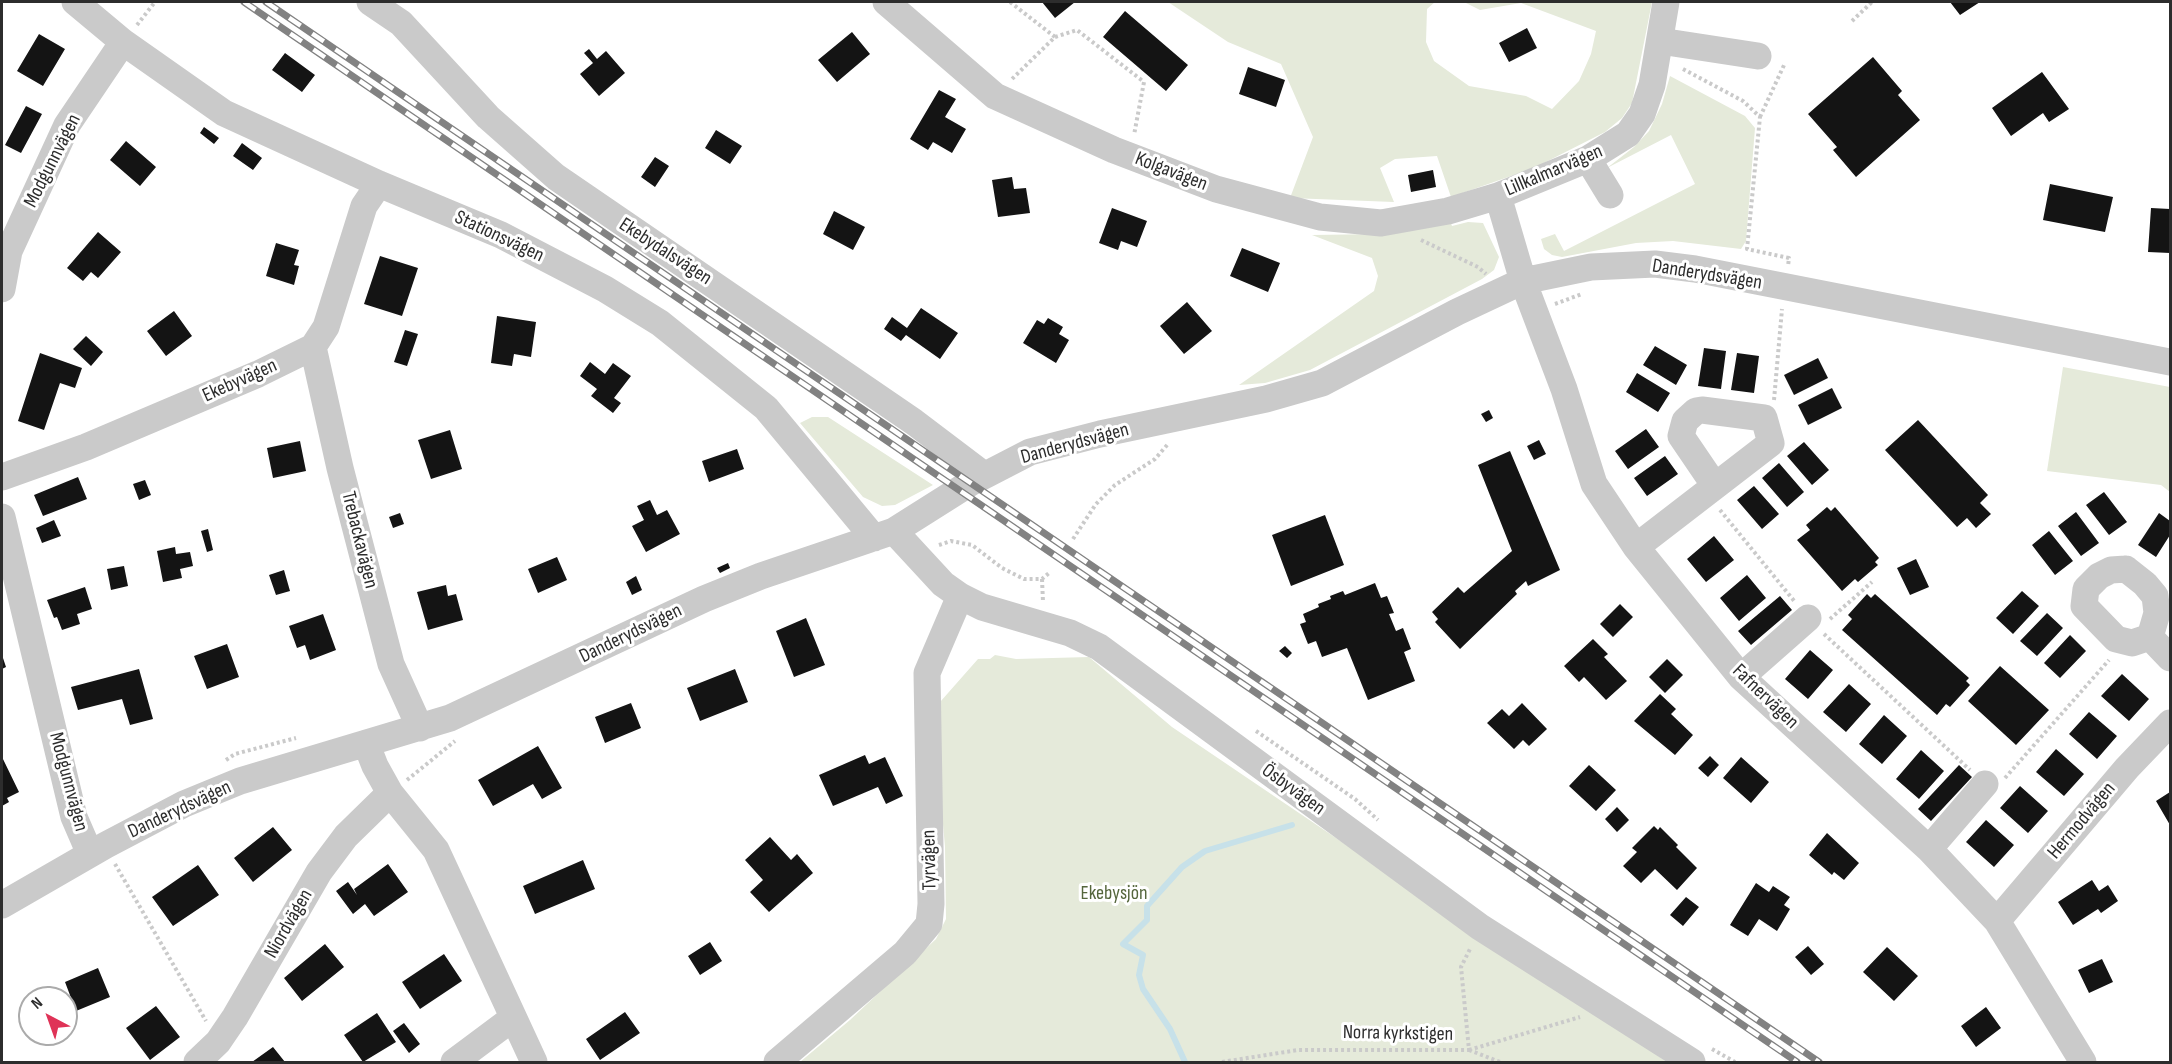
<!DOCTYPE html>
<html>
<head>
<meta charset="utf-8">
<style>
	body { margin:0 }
	#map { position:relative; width:2172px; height:1064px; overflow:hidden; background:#fff; font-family:"Sofia Sans Condensed",sans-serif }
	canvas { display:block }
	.frame { position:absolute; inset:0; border:3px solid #2d2d2d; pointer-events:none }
	.north { position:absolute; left:18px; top:986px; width:60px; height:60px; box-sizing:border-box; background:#fff; border:2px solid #ababab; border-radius:50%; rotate:319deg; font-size:16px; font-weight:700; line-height:24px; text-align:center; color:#2d2d2d }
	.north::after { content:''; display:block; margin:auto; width:21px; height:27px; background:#df3357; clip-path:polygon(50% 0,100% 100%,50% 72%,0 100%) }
</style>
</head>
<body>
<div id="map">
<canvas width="2172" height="1064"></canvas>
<div class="frame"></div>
<div class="north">N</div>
</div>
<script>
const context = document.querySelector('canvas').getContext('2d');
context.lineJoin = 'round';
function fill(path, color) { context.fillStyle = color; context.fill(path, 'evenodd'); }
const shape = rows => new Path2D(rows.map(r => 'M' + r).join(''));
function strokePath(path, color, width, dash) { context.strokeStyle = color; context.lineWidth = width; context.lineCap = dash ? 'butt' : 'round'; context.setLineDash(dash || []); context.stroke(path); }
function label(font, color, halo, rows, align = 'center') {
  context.font = font + ' "Sofia Sans Condensed",sans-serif'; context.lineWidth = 6; context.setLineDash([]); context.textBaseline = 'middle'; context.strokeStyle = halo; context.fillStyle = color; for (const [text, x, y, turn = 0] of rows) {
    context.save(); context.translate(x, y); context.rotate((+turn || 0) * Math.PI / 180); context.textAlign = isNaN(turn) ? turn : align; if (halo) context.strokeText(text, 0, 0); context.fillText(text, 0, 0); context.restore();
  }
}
fill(shape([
	[1168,2,1435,2,1427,9,1426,42,1434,61,1469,86,1526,96,1552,109,1579,81,1591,54,1596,31,1521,3,1480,10,1464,2,1652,2,1632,103,1622,118,1605,132,1534,168,1451,197,1437,156,1395,159,1380,168,1394,202,1290,198,1313,137,1281,64,1228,42],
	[1670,76,1745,116,1755,128,1746,241,1741,249,1673,241,1636,243,1562,257,1552,255,1544,249,1541,239,1555,234,1564,251,1695,184,1671,135,1607,168,1634,147,1649,131,1662,104],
	[1450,221,1452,226,1468,222,1483,223,1499,257,1494,270,1482,279,1310,370,1265,383,1239,385,1374,291,1378,276,1372,258,1312,235,1382,234],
	[2063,367,2170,387,2170,492,2161,485,2047,471],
	[812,417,828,417,933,485,895,505,882,506,863,497,800,423],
	[995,655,1016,659,1089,657,1172,727,1667,1062,800,1062,850,1020,936,939,946,919,945,847,933,710,978,659,990,659]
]), '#e5eada');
strokePath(shape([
	[1185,1062,1170,1029,1143,989,1139,975,1143,955,1123,944,1147,920,1147,906,1182,867,1205,851,1292,825]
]), '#c7e1e9', 6);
fill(shape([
	[1042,2,1075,2,1055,18],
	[1950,2,1980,2,1960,15],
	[1125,11,1188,65,1166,91,1103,37],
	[1527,28,1537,48,1509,62,1499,43],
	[852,32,870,54,837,82,818,60],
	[39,34,65,49,43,86,17,71],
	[589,49,597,59,606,51,625,73,599,96,580,74,593,63,584,53],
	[285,53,315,75,302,92,272,70],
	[1873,57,1902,91,1898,95,1920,120,1856,177,1833,150,1837,147,1808,114],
	[1248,67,1285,80,1276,107,1239,94],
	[2042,72,2069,109,2049,122,2043,113,2011,136,1992,108],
	[939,90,956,99,945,117,966,129,952,153,933,142,928,150,910,139],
	[26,106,42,114,21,153,5,145],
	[204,127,219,138,214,144,200,133],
	[716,130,742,146,730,164,705,148],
	[126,141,156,167,140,186,110,160],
	[242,143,262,158,253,170,233,156],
	[655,157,669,166,655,187,641,177],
	[1433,170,1436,187,1411,192,1408,175],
	[1012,177,1014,189,1026,188,1030,213,998,217,992,180],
	[2050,184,2113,197,2105,232,2043,220],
	[1112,208,1147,221,1137,247,1121,241,1118,250,1099,243],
	[2151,208,2170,209,2170,253,2148,252],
	[834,211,865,227,853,250,823,234],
	[98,232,121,252,98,278,91,272,83,281,67,268],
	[276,243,299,250,294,265,299,266,294,285,266,276],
	[1242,248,1280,263,1268,292,1230,276],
	[380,256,418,268,402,316,364,304],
	[1187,302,1212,331,1184,354,1160,326],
	[921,308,958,333,940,359,906,335,901,341,884,329,892,317,907,328],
	[174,311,192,336,166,356,147,331],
	[497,316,536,322,531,357,514,354,512,366,491,363],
	[1048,318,1063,327,1059,334,1069,340,1056,363,1023,343,1037,320,1044,324],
	[405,330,418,334,407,366,394,362],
	[86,336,103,352,91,366,73,349],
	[1655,346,1687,365,1676,385,1643,365],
	[1704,348,1726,351,1721,389,1698,386],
	[40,353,82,368,75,388,60,383,44,430,18,421],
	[1737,353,1759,356,1754,393,1731,390],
	[1818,358,1828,378,1794,395,1784,375],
	[590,362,605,374,613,363,631,376,614,398,621,403,613,413,591,396,597,389,580,376],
	[1637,373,1670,393,1658,412,1626,392],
	[1832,388,1842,408,1808,425,1798,405],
	[1489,410,1493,418,1486,422,1481,414],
	[1918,420,1988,495,1980,503,1991,514,1976,528,1967,518,1957,527,1885,450],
	[1646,429,1659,447,1628,469,1615,451],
	[450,430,462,469,431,479,418,440],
	[1539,440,1546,454,1534,460,1527,446],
	[300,441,306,471,273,478,267,448],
	[1804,442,1829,470,1812,485,1787,456],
	[737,449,744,469,709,482,702,461],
	[1510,451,1560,570,1528,586,1526,581,1515,591,1517,594,1460,649,1435,622,1438,619,1432,612,1458,587,1464,593,1512,551,1478,465],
	[1665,456,1678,474,1647,496,1634,478],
	[1779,463,1804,492,1787,507,1762,478],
	[78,477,87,499,43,516,34,495],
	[145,480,151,495,139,500,133,484],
	[1754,486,1779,514,1762,529,1737,500],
	[2104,492,2127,522,2109,535,2086,505],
	[650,500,657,515,667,510,680,534,646,552,632,526,644,520,637,506],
	[1827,507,1831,511,1835,507,1879,558,1875,562,1878,565,1858,582,1855,579,1842,591,1797,540,1810,530,1806,525],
	[2076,512,2099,543,2081,556,2058,526],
	[400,513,404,524,393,528,389,517],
	[2159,513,2170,521,2170,535,2156,557,2138,545],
	[1325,515,1344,565,1291,586,1272,535],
	[54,520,61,536,42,543,36,528],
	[208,529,213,550,207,552,201,531],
	[2049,531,2073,561,2055,575,2032,545],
	[1714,536,1734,560,1706,582,1687,559],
	[175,547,176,554,190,552,193,566,180,569,182,578,163,582,157,551],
	[557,557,567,580,538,593,528,569],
	[1916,559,1929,587,1910,595,1897,568],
	[728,563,730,568,720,573,717,568],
	[124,566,128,586,111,590,107,569],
	[284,570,290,591,276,595,269,575],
	[1747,575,1766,598,1739,621,1720,598],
	[636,576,642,590,632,595,626,582],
	[1375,583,1381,598,1387,596,1394,613,1389,614,1396,631,1403,628,1411,649,1404,652,1415,681,1368,700,1347,648,1322,657,1316,641,1308,644,1300,624,1306,622,1303,614,1319,607,1318,604,1331,599,1330,596,1343,591,1345,595],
	[446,585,448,596,456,594,463,620,428,630,417,592],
	[85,587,92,609,77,614,80,624,62,630,57,617,54,618,47,600],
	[2022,591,2039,606,2013,634,1996,618],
	[1867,594,1871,598,1875,594,1969,678,1966,681,1970,685,1950,707,1946,704,1937,715,1842,630,1852,619,1848,615],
	[1780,596,1792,610,1751,645,1738,631],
	[1620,604,1633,617,1613,637,1600,624],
	[2047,613,2063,628,2037,656,2020,641],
	[323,614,336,650,310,660,305,645,297,648,289,626],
	[806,618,825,665,794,677,776,631],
	[2070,635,2086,651,2060,678,2044,663],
	[1593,639,1608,654,1604,657,1627,681,1606,700,1584,677,1579,682,1564,666],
	[227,644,239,677,207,689,194,656],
	[1285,646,1292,653,1287,658,1279,651],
	[1810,650,1833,670,1808,699,1785,679],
	[2,655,6,667,2,669],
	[1667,659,1683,675,1665,693,1649,677],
	[2000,666,2049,710,2016,745,1968,701],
	[139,669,153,719,130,725,122,699,78,710,71,687],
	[735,669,748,702,700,721,687,688],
	[2122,674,2149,699,2129,721,2101,696],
	[1849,684,1871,704,1846,732,1823,712],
	[1660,694,1676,709,1671,714,1693,735,1675,755,1634,721],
	[631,703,641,728,605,743,595,717],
	[1522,703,1547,729,1529,746,1523,740,1514,749,1487,723,1502,709,1509,716],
	[2089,712,2117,736,2097,759,2069,734],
	[1884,715,1907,736,1882,764,1859,744],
	[538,746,562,788,542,799,533,784,493,806,478,780],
	[2056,749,2084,774,2064,796,2036,772],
	[1921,750,1944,771,1919,799,1896,779],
	[865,755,869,764,885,757,903,796,886,804,878,787,833,806,819,775],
	[1710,756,1719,765,1708,777,1698,768],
	[2,757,19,792,7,798,9,802,2,806],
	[1741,757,1769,782,1751,803,1723,778],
	[1589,765,1616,790,1596,811,1569,786],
	[1959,765,1972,777,1931,821,1918,809],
	[2020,786,2048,811,2028,833,2000,808],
	[2170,792,2170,825,2156,801],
	[1617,807,1629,820,1617,832,1605,819],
	[1986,820,2014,845,1994,867,1966,842],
	[1654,826,1658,830,1660,827,1678,845,1676,847,1697,868,1677,890,1655,869,1641,883,1623,866,1637,852,1632,848],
	[273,827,292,850,253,882,234,858],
	[1827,833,1859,863,1844,880,1834,872,1832,875,1809,855],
	[770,837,791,860,797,854,813,873,769,912,750,892,763,880,745,860],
	[583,860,595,889,535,914,523,886],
	[388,864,408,892,374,916,365,904,353,914,336,891,348,882,357,895,354,889],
	[198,865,219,895,173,926,152,897],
	[2092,880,2099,891,2108,885,2118,901,2101,913,2098,909,2073,925,2058,902],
	[1756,883,1769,892,1773,886,1790,897,1784,905,1790,909,1777,931,1759,919,1748,936,1730,925],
	[1686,897,1699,907,1683,926,1670,915],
	[710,942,722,961,700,975,688,956],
	[325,944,344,967,302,1001,284,978],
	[1808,946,1824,964,1811,975,1795,957],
	[1887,947,1918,976,1894,1001,1863,972],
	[444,954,462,981,420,1009,402,982],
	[2102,959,2113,982,2089,993,2078,970],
	[98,968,110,997,76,1011,65,982],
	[156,1006,180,1037,150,1060,126,1028],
	[1986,1007,2001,1028,1976,1047,1961,1026],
	[625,1012,640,1033,600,1060,586,1039],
	[377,1013,396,1042,363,1062,344,1035],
	[404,1023,420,1044,409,1053,393,1031],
	[273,1047,285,1062,252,1062]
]), '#141414');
strokePath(shape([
	[1010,2,1055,37,1011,80],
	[1852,21,1872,2],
	[137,25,155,2],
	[1055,37,1077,30,1144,82,1134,135],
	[1683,69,1743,101,1760,117,1747,249,1789,258,1788,266],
	[1760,117,1785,63],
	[1421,240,1478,267,1486,274],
	[1555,304,1582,294],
	[1774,400,1782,309],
	[1720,510,1795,602],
	[1073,539,1096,504,1115,485,1155,459,1168,444],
	[939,545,951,541,972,545,1002,568,1024,579,1042,579,1049,573],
	[1042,579,1043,602],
	[1830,619,1872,582],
	[1824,634,1970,770],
	[1256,731,1355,799,1378,820],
	[226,760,235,754,296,738],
	[2005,778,2109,660],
	[407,780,455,741],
	[115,864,206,1021],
	[1712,1049,1735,1062],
	[1469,1050,1580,1017],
	[1469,1050,1500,1062],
	[1222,1062,1298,1050,1469,1050,1461,967,1471,947]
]), '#cacaca', 4, [3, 3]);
strokePath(shape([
	[75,2,123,42,224,113,379,184,501,235,605,289,660,323,766,408,874,538],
	[370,2,401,23,488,117,556,177,914,422,984,475],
	[886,2,995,96,1114,150,1216,189,1320,217,1381,223,1448,211,1498,196],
	[1666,2,1652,85,1642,114,1628,134,1588,159,1498,196,1523,281,1564,389,1594,484,1636,547,1741,677,1929,849,1997,921,2083,1062],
	[1660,41,1758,56],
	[1588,159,1610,195],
	[2,289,9,251,67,125,123,42],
	[313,347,340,468,391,664,420,728],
	[2,477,86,447,258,374,313,347,326,327,364,206,379,184],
	[2,517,74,817,90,854],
	[894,531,943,584,960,596,982,607,1070,633,1099,647,1480,927,1692,1062],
	[1636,547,1771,443,1764,418,1702,410,1696,411,1685,421,1681,436,1715,486],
	[2126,569,2145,584,2155,596,2157,613,2150,637,2132,643,2116,639,2084,606,2086,589,2099,576,2111,570,2126,569],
	[2150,637,2170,658],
	[1741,677,1808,618],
	[366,743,375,766,390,793,436,850,534,1062],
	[1929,849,1985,784],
	[2,905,106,845,184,804,240,781,450,718,704,599,761,576,894,531,970,483,1030,452,1100,434,1266,399,1322,383,1457,312,1523,281,1591,267,1655,264,1695,269,2170,362],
	[1997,921,2127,768,2170,723],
	[197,1062,218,1042,235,1017,319,872,346,836,390,793],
	[454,1062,513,1018],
	[777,1062,905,953,929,924,931,904,927,673,960,596]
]), '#cacaca', 27);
const rail = shape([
	[244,2,1797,1062],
	[266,2,1819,1062]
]);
strokePath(rail, '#828282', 7);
strokePath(rail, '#fff', 4.5, [14]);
label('20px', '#2d2d2d', '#fff', [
	["Modgunnvägen",53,161,-63],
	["Lillkalmarvägen",1554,171,-23],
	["Kolgavägen",1171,172,21],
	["Stationsvägen",499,237,25],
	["Ekebydalsvägen",665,252,33],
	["Danderydsvägen",1707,275,9],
	["Ekebyvägen",240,381,-24],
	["Danderydsvägen",1075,444,-15],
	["Trebackavägen",359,540,76],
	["Danderydsvägen",631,634,-26],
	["Fafnervägen",1765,697,44],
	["Modgunnvägen",68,782,75],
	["Ösbyvägen",1293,790,36],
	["Danderydsvägen",180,810,-25],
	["Hermodvägen",2082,821,-50],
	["Tyrvägen",930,860,-91],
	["Niordvägen",289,924,-60],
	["Norra kyrkstigen",1398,1034,1]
]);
label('20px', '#55663c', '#fff', [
	["Ekebysjön",1114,894]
]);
</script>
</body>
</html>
